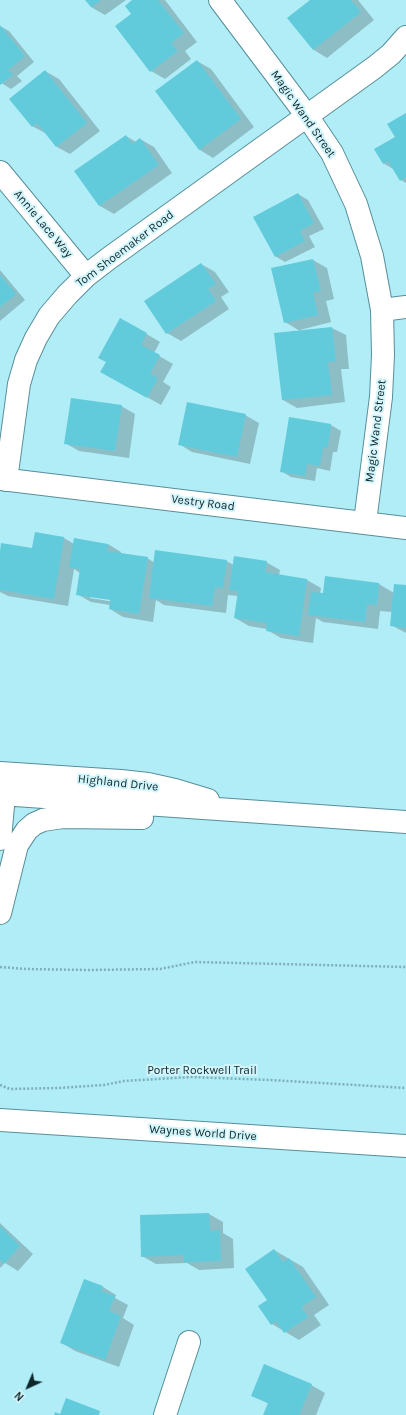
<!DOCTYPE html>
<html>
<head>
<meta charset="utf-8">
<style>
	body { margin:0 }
	#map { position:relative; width:406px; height:1415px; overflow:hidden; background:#b1edf7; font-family:Karla,sans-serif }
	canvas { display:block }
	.north { position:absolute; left:8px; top:1367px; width:40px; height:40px; -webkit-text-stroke:3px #d2f5fb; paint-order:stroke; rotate:224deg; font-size:11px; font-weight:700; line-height:16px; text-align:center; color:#0d262a }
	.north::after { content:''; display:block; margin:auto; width:14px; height:18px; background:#0d262a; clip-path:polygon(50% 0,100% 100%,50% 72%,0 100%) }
</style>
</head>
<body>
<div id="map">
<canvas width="406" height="1415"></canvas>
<div class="north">N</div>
</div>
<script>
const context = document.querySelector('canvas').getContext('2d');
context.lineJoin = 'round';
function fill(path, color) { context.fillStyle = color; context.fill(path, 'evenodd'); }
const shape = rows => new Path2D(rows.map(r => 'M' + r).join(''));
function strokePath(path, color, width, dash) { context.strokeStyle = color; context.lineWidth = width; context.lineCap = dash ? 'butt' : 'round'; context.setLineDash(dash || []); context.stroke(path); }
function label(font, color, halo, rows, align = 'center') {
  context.font = font + ' Karla,sans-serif'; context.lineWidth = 4; context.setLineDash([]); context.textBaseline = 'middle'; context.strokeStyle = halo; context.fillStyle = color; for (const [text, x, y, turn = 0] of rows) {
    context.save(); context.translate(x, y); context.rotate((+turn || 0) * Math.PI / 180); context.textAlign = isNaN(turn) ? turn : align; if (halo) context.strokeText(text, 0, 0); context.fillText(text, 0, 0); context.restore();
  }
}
fill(shape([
	[87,0,126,0,105,15,91,7],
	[134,0,165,0,197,42,185,51,191,59,165,79,151,71,132,14],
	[311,0,358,0,374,20,327,58,314,50,288,18],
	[0,26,9,31,34,62,17,76,22,81,11,89,0,82],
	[197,61,211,69,254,127,213,158,200,150,157,91],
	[45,71,59,79,100,131,70,154,57,147,47,134,32,126],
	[406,114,406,183,401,180,395,170,383,163],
	[126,136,136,142,140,139,154,147,172,173,114,214,100,206,76,171],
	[298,194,308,200,324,229,309,236,315,247,285,262,275,256],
	[313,260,327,268,334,299,326,301,331,322,300,330,300,331,332,328,346,335,349,369,341,369,345,402,297,408,283,400,300,331,285,322],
	[201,264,215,272,229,292,221,297,229,309,181,341,167,333],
	[0,270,25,300,0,321],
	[121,319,160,342,154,353,173,364,163,382,171,387,161,405,115,379],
	[121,406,135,414,129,458,79,451,65,443],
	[245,415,259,423,250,464,192,452,179,444],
	[331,425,341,431,337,452,333,452,330,471,317,468,315,481,291,477,281,471],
	[36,533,64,538,74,544,108,544,121,552,121,554,147,558,155,563,226,561,234,565,266,562,280,570,279,575,307,580,321,588,320,594,379,584,394,593,406,586,406,633,391,625,392,612,380,611,378,629,323,622,316,618,313,643,281,638,267,630,267,629,249,626,235,618,238,596,228,595,226,613,164,605,156,600,153,622,123,617,110,609,110,605,91,602,77,594,80,573,74,569,68,606,8,596,0,592,0,557,33,550],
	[90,596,115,600,115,602,90,598],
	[209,1214,223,1222,223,1233,233,1239,234,1268,199,1270,187,1263,156,1264,142,1256],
	[0,1223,33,1254,18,1271,5,1263,0,1268],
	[274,1250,303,1267,329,1305,314,1315,321,1325,299,1340,272,1324,268,1300],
	[85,1280,103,1287,116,1295,115,1298,128,1305,123,1318,134,1325,119,1367,75,1351,62,1343],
	[311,1385,325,1393,316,1415,264,1415,269,1404,253,1396]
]), '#0003');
fill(shape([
	[85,0,101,0,91,7],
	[132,0,158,0,184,33,171,43,178,51,150,72,115,26,131,14,125,6],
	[310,0,351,0,361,12,313,50,287,18],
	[0,25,25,56,8,70,13,75,0,85],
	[197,60,241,119,199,150,155,91],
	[45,70,87,123,56,147,37,123,32,127,9,99],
	[406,113,406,177,400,181,388,161,383,164,374,149,395,137,387,124],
	[126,135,132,144,140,138,159,165,99,206,74,171],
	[298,193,314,223,300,231,305,241,275,257,253,217],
	[313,259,321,291,313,293,318,315,284,323,271,268],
	[201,263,216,284,208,289,216,301,166,334,144,301],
	[0,275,16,294,0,307],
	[120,318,147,333,141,345,160,355,150,374,158,378,147,398,100,372,106,362,98,358],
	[332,327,336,361,328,362,332,395,282,400,274,333],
	[71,398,122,405,115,451,64,444],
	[187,402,246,414,237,457,178,445],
	[289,417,331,424,328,447,323,447,320,466,307,464,305,476,280,472],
	[35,532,64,537,54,599,0,590,0,551,1,543,32,548],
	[74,538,108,544,107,551,148,557,139,614,109,609,110,600,76,595,80,569,69,568],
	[155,550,227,560,223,588,215,587,212,606,149,598],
	[234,556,267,561,265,572,307,579,299,636,266,631,267,623,234,618,238,591,229,590],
	[325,576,379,583,377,605,367,604,365,622,308,615,311,592,323,593],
	[394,584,406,585,406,628,390,626],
	[209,1213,210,1231,220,1230,221,1261,184,1262,184,1255,141,1257,140,1215],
	[0,1226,20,1246,4,1264,0,1260],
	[274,1249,283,1262,289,1258,316,1297,301,1307,308,1317,284,1333,276,1321,271,1325,258,1306,267,1300,245,1269],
	[84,1279,103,1286,101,1291,115,1296,109,1311,121,1316,105,1360,60,1343],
	[264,1364,312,1384,299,1415,263,1415,268,1403,251,1396],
	[66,1398,100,1411,99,1415,54,1415,55,1412,60,1414]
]), '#61cbdb');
const street = shape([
	[220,0,307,116,332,153,356,204,372,256,382,310,383,355,381,397,365,522],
	[0,172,86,276],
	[382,310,406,307],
	[0,479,406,528],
	[6,480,19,384,26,360,36,338,49,316,67,295,86,276,108,259,375,67,391,54,406,37],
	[165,1415,189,1342]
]);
const secondary = shape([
	[0,773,121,781,148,784,175,790,208,800],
	[0,794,406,822],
	[0,839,4,795],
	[0,913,17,845,27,830,34,824,43,820,63,817,142,818],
	[0,1120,406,1146]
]);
strokePath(street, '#568f99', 24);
strokePath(secondary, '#568f99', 24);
strokePath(shape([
	[0,967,26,969,89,970,160,969,195,962,406,967],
	[0,1085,10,1089,58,1088,104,1085,124,1081,191,1077,270,1080,406,1088]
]), '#7eafb7', 2.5, [2, 2]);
strokePath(street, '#fff', 22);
strokePath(secondary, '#fff', 22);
label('12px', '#0d262a', '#d2f5fb', [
	["Magic Wand Street",303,114,55],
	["Annie Lace Way",43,224,50],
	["Tom Shoemaker Road",125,249,-37],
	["Magic Wand Street",376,431,-83],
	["Vestry Road",203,503,7],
	["Highland Drive",118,783,6],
	["Porter Rockwell Trail",202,1071],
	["Waynes World Drive",203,1133,4]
]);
</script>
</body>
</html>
